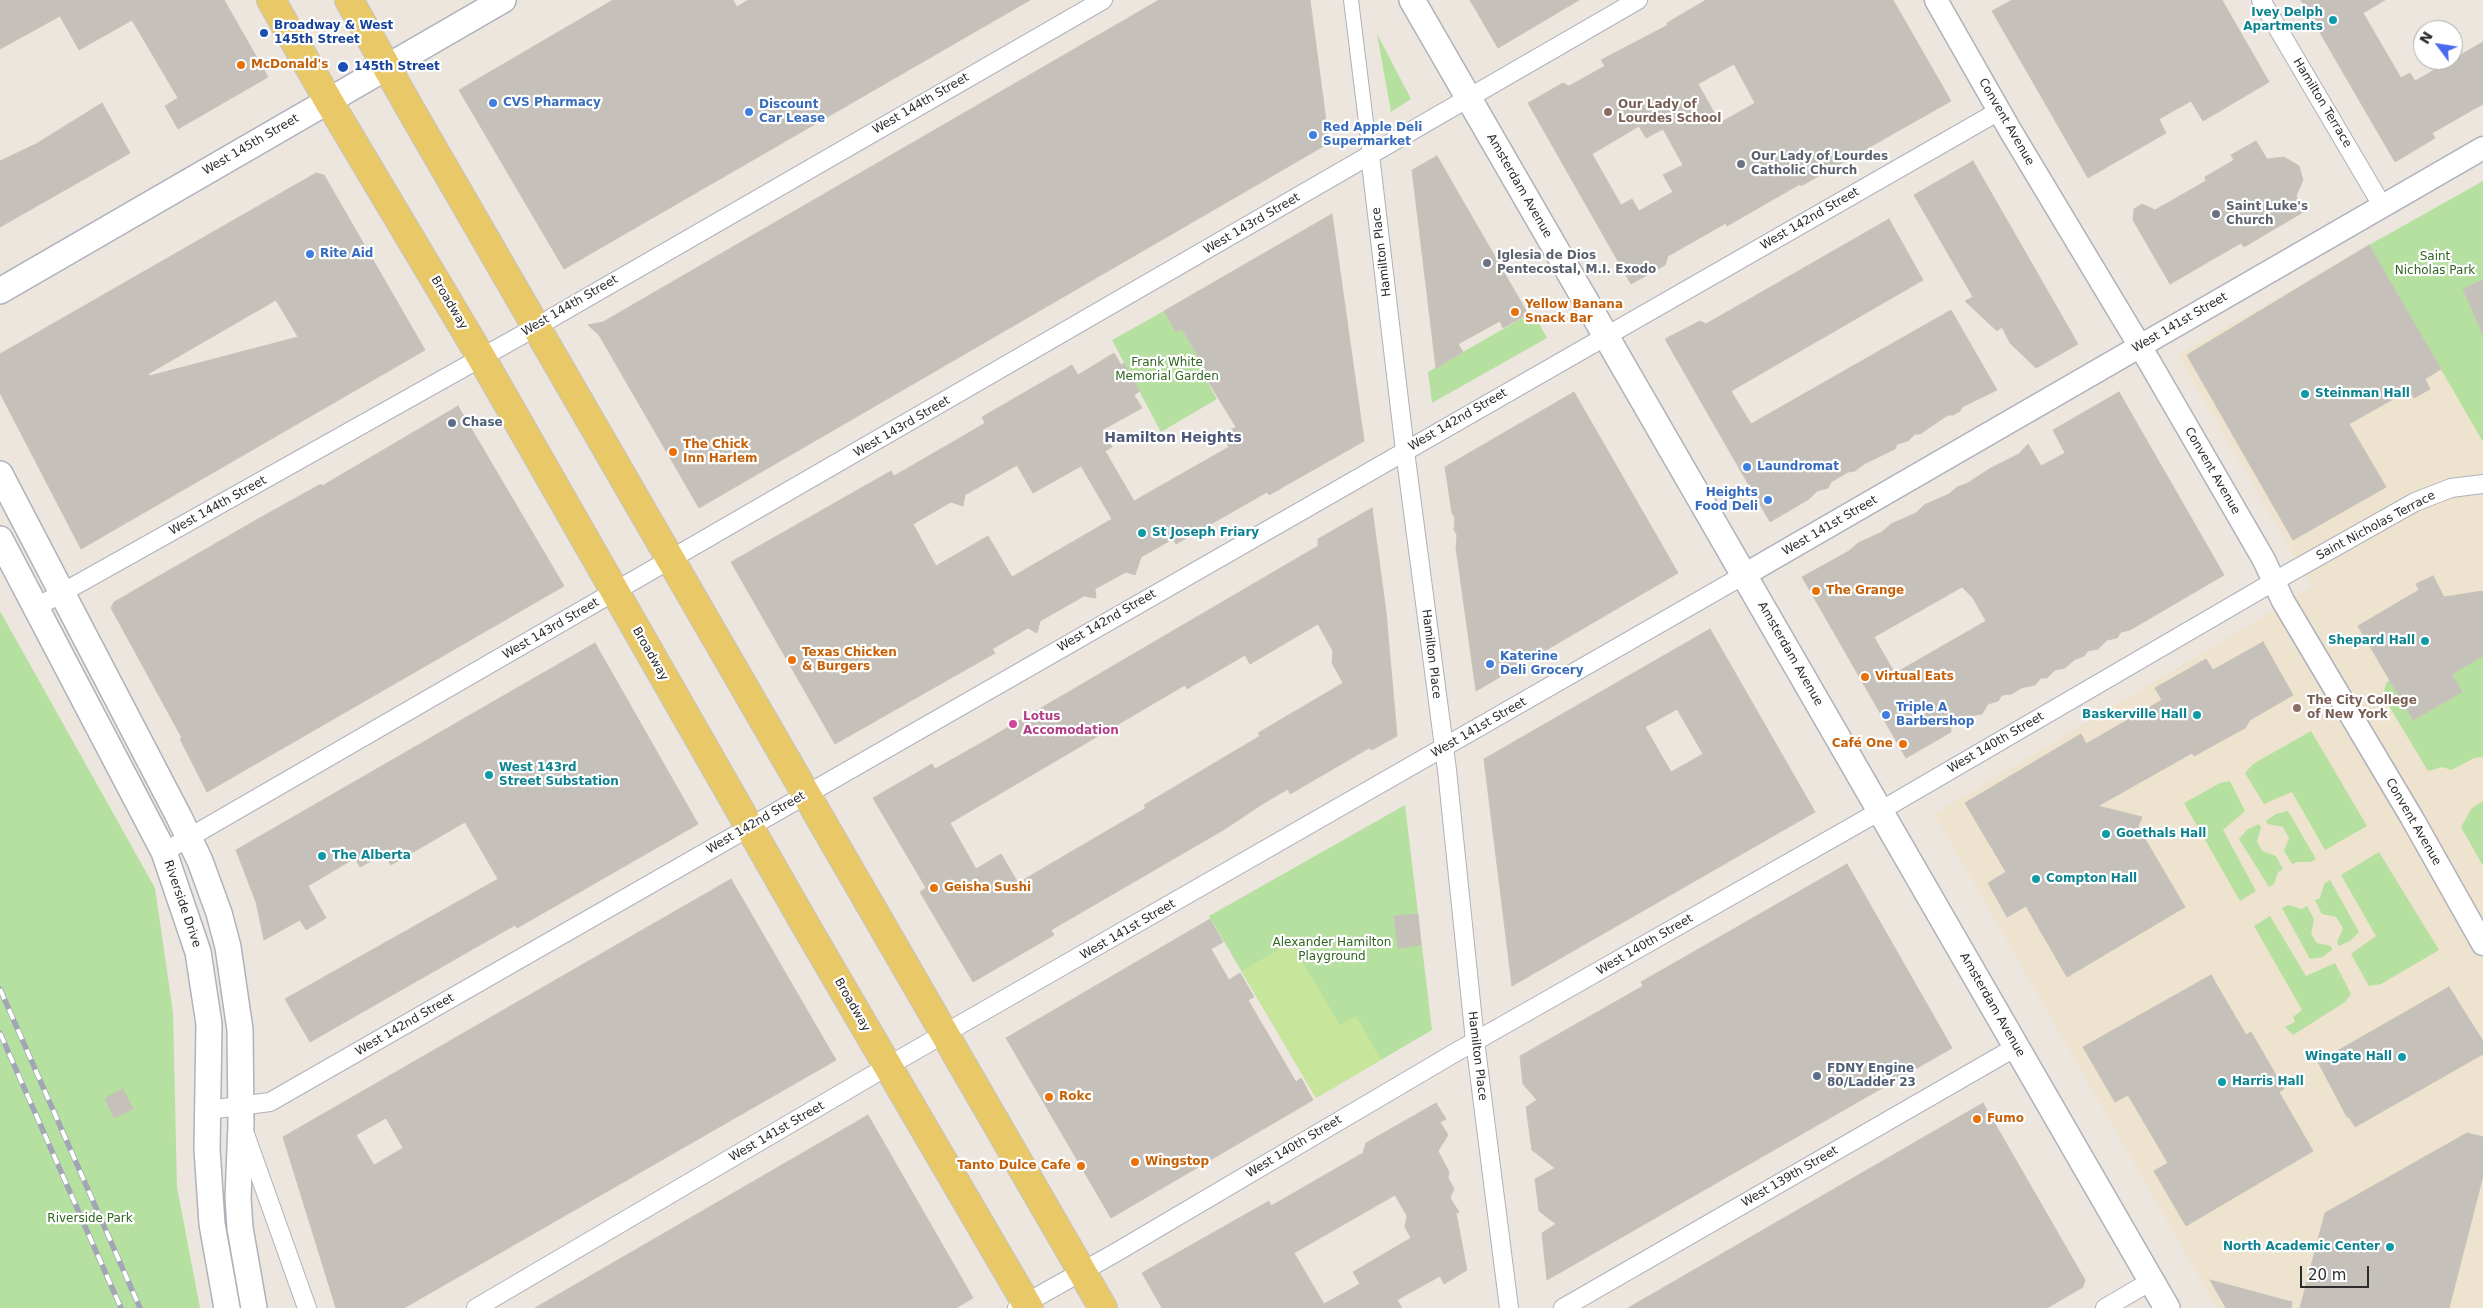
<!DOCTYPE html>
<html>
<head>
<meta charset="utf-8">
<style>
	body { margin:0 }
	#map { position:relative; width:2483px; height:1308px; overflow:hidden; background:#ece6df; font-family:"DejaVu Sans",sans-serif }
	canvas { display:block }
	.north { position:absolute; left:2413px; top:20px; width:50px; height:50px; box-sizing:border-box; background:#fff; border:1px solid #ababab; border-radius:50%; rotate:301deg; font-size:14px; font-weight:700; line-height:20px; text-align:center; color:#2c2c2c }
	.north::after { content:''; display:block; margin:auto; width:18px; height:22px; background:#496bef; clip-path:polygon(50% 0,100% 100%,50% 72%,0 100%) }
	.scale { position:absolute; left:2300px; top:1266px; width:69px; height:22px; box-sizing:border-box; border:2px solid #2c2c2c; border-top:0; padding-left:6px; font-size:15px; line-height:18px; white-space:nowrap; color:#2c2c2c; -webkit-text-stroke:4px #fff; paint-order:stroke }
</style>
</head>
<body>
<div id="map">
<canvas width="2483" height="1308"></canvas>
<div class="north">N</div>
<div class="scale">20 m</div>
</div>
<script>
const context = document.querySelector('canvas').getContext('2d');
context.lineJoin = 'round';
function fill(path, color) { context.fillStyle = color; context.fill(path, 'evenodd'); }
const shape = rows => new Path2D(rows.map(r => 'M' + r).join(''));
function strokePath(path, color, width, dash) { context.strokeStyle = color; context.lineWidth = width; context.lineCap = dash ? 'butt' : 'round'; context.setLineDash(dash || []); context.stroke(path); }
function label(font, color, halo, rows, align = 'center') {
  context.font = font + ' "DejaVu Sans",sans-serif'; context.lineWidth = 4.5; context.setLineDash([]); context.textBaseline = 'middle'; context.strokeStyle = halo; context.fillStyle = color; for (const [text, x, y, turn = 0] of rows) {
    context.save(); context.translate(x, y); context.rotate((+turn || 0) * Math.PI / 180); context.textAlign = isNaN(turn) ? turn : align; if (halo) context.strokeText(text, 0, 0); context.fillText(text, 0, 0); context.restore();
  }
}
fill(shape([
	[2369,245,2483,442,2483,1308,2217,1308,1934,814,2312,587,2178,355]
]), '#ede3cf');
fill(shape([
	[1377,34,1411,99,1391,112],
	[2483,181,2483,442,2369,245],
	[1164,311,1176,332,1182,329,1204,367,1207,366,1209,370,1203,374,1217,399,1161,432,1112,340],
	[1533,312,1547,338,1432,403,1428,372],
	[0,611,155,888,173,1012,177,1187,200,1308,0,1308],
	[2483,656,2483,757,2475,758,2451,770,2443,767,2428,771,2383,696,2386,683,2390,680,2413,720,2462,692,2452,674],
	[2311,731,2367,826,2325,850,2292,792,2264,804,2245,773,2253,764],
	[2230,781,2245,811,2223,830,2256,891,2240,901,2184,803,2220,783],
	[2483,801,2483,866,2461,827,2472,808],
	[1405,805,1432,1030,1316,1098,1209,916],
	[2288,811,2316,859,2310,862,2297,862,2292,864,2284,851,2289,838,2283,827,2268,824,2266,821,2276,814],
	[2259,824,2261,828,2257,841,2262,851,2276,856,2283,869,2278,872,2274,884,2269,887,2239,839,2248,829],
	[2379,852,2439,950,2381,984,2369,986,2351,954,2376,936,2341,875],
	[2330,880,2359,932,2350,941,2339,946,2337,942,2343,928,2336,917,2322,914,2315,900,2320,898,2324,884],
	[2288,905,2302,909,2307,906,2314,919,2311,934,2317,943,2331,946,2332,950,2323,957,2310,959,2282,908],
	[2270,916,2306,976,2335,963,2351,994,2345,1002,2293,1035,2285,1027,2295,1022,2293,1017,2302,1010,2254,926]
]), '#b6e09f');
fill(shape([
	[1291,942,1340,1025,1356,1016,1381,1060,1316,1098,1242,971]
]), '#c8e69b');
const building = shape([
	[0,0,224,0,268,77,178,129,165,106,178,98,132,20,79,50,60,16,0,49,0,0],
	[613,0,733,0,737,7,748,0,1030,0,564,269,459,90,613,0],
	[1159,0,1310,0,1329,143,699,508,599,335,588,325,603,322,1159,0],
	[1470,0,1579,0,1498,48,1470,0],
	[1706,0,1893,0,1951,101,1801,186,1800,184,1727,226,1726,223,1668,256,1665,265,1631,284,1528,103,1563,83,1569,86,1605,66,1601,60,1668,25,1667,23,1706,0],
	[1734,64,1755,103,1720,123,1698,84,1734,64],
	[1639,126,1646,138,1663,129,1683,165,1663,175,1673,192,1639,211,1632,199,1621,205,1592,154,1639,126],
	[2012,0,2222,0,2269,82,2203,121,2191,101,2159,119,2166,133,2088,178,1992,11,2012,0],
	[2301,0,2385,0,2363,13,2401,78,2410,73,2415,81,2483,42,2483,104,2432,133,2435,138,2395,162,2301,0],
	[102,103,130,153,0,227,0,161,36,144,102,103],
	[2256,141,2267,159,2284,157,2299,166,2303,180,2296,196,2305,211,2244,247,2241,243,2170,284,2133,220,2134,209,2142,204,2155,210,2206,181,2205,177,2234,160,2231,155,2256,141],
	[1437,156,1528,314,1503,328,1500,321,1458,344,1463,352,1436,368,1412,170,1437,156],
	[1973,161,2078,344,2036,368,2010,343,2002,327,1997,331,1965,301,1973,297,1914,195,1973,161],
	[316,173,324,175,425,350,81,549,0,393,0,354,316,173],
	[276,300,298,337,149,376,148,374,276,300],
	[1332,214,1364,441,1269,495,1267,492,1176,544,1173,539,1141,557,1135,575,1126,572,1095,589,1096,598,1084,596,1040,621,1037,633,1028,628,992,649,995,653,835,744,731,562,891,471,894,476,970,432,985,423,982,417,1072,365,1078,375,1114,353,1121,365,1124,363,1140,391,1134,395,1142,408,1102,430,1112,447,1105,451,1134,501,1229,447,1222,435,1236,427,1203,373,1207,371,1182,329,1176,332,1164,311,1332,214],
	[1017,465,1033,493,1081,466,1112,519,1012,577,988,536,936,566,913,524,951,502,963,506,965,495,1017,465],
	[1889,219,1923,280,1731,391,1751,424,1951,310,1997,390,1962,407,1960,411,1953,415,1948,415,1920,434,1915,434,1908,441,1897,444,1895,449,1864,464,1855,471,1848,472,1831,482,1828,488,1817,491,1809,499,1770,522,1665,339,1700,321,1706,324,1889,219],
	[2369,245,2441,369,2425,379,2430,389,2414,398,2409,390,2349,424,2386,487,2293,540,2187,355,2369,245],
	[2483,280,2483,335,2463,289,2483,280],
	[1574,392,1678,573,1476,691,1456,548,1457,535,1454,530,1455,518,1452,513,1445,467,1574,392],
	[2119,392,2224,575,2130,630,2121,632,2117,638,2107,640,2098,649,2088,651,2084,656,2074,660,2065,668,2055,670,2047,678,2041,678,2035,685,2021,688,2012,694,2002,695,1998,701,1988,704,1982,714,1970,716,1965,722,1951,727,1951,732,1906,758,1802,577,1849,551,1858,543,1882,532,1891,524,1916,513,1924,505,1949,494,1957,487,1966,484,1991,468,2019,454,2028,444,2041,466,2065,453,2053,430,2119,392],
	[1962,587,1973,598,1986,621,1899,671,1898,669,1894,672,1874,637,1962,587],
	[458,406,564,586,207,792,180,739,182,738,111,608,114,602,258,519,321,484,322,486,458,406],
	[1372,508,1386,612,1397,736,1372,750,1369,748,1290,794,1288,789,1264,803,1225,829,1051,930,1054,935,973,982,920,892,926,888,873,798,932,764,935,769,983,742,1318,546,1318,539,1372,508],
	[1318,624,1333,651,1332,663,1343,683,1258,733,1260,736,1144,805,1146,808,1018,883,1001,854,976,869,950,823,1185,685,1187,689,1245,655,1250,664,1318,624],
	[2433,576,2444,597,2483,591,2483,656,2452,674,2462,692,2413,720,2358,626,2419,590,2416,584,2433,576],
	[1710,629,1815,812,1512,986,1484,759,1710,629],
	[1677,709,1703,754,1671,772,1645,727,1677,709],
	[2263,642,2293,695,2250,720,2245,728,2194,756,2192,753,2098,806,2142,817,2138,827,2185,907,2067,977,2026,906,2007,917,1988,883,2006,872,1965,803,2081,734,2086,744,2162,700,2155,688,2206,659,2213,670,2263,642],
	[595,643,698,824,517,928,515,925,310,1042,285,999,498,879,465,822,391,865,384,854,360,867,355,858,308,886,326,918,306,930,300,920,264,940,256,902,236,850,595,643],
	[1847,864,1952,1048,1547,1280,1542,1233,1556,1224,1539,1211,1535,1179,1555,1168,1532,1150,1526,1107,1537,1100,1523,1084,1520,1056,1643,986,1641,982,1847,864],
	[731,879,836,1060,404,1308,336,1308,283,1137,731,879],
	[386,1118,403,1148,374,1165,356,1135,386,1118],
	[1418,914,1421,945,1398,948,1394,916,1418,914],
	[1210,919,1223,942,1211,949,1229,980,1240,973,1254,997,1248,1000,1296,1082,1301,1078,1313,1100,1111,1218,1006,1038,1210,919],
	[2211,975,2246,1035,2251,1032,2284,1089,2279,1092,2313,1151,2186,1226,2154,1171,2168,1163,2128,1095,2115,1102,2083,1047,2211,975],
	[2449,987,2483,1041,2483,1054,2355,1127,2349,1117,2347,1117,2318,1062,2449,987],
	[123,1089,133,1109,114,1118,105,1098,123,1089],
	[1436,1103,1446,1119,1440,1122,1448,1135,1438,1151,1449,1172,1448,1178,1454,1189,1450,1198,1459,1212,1456,1213,1467,1270,1444,1284,1440,1276,1397,1300,1402,1308,1162,1308,1142,1273,1269,1201,1271,1206,1363,1153,1366,1143,1436,1103],
	[1395,1195,1407,1216,1405,1227,1411,1238,1353,1272,1360,1284,1324,1304,1294,1253,1395,1195],
	[1983,1103,2085,1280,2083,1287,2047,1308,1628,1308,1983,1103],
	[868,1115,973,1298,956,1308,535,1308,868,1115],
	[2467,1133,2483,1137,2483,1176,2449,1308,2300,1308,2325,1213,2467,1133],
	[2210,1280,2292,1302,2291,1308,2226,1308,2210,1280]
]);
fill(building, '#c5c1ba');
strokePath(building, '#c8c2b8', 1);
const pedestrian = shape([
	[1351,0,1370,155]
]);
const minor = shape([
	[2261,0,2383,207],
	[1370,155,1405,451,1447,770,1475,1041,1509,1308],
	[35,608,536,327,1103,0],
	[164,852,1638,0],
	[208,1110,270,1102,1999,111],
	[245,1134,307,1308],
	[476,1308,888,1066,1744,575],
	[1017,1308,1115,1253,1451,1055,1880,811,2273,582,2415,502,2451,488,2483,484],
	[1563,1308,2016,1047],
	[2105,1308,2151,1281]
]);
const tertiary = shape([
	[1936,0,2010,130,2150,363,2264,560,2283,601,2412,818,2483,944],
	[1744,575,2483,148]
]);
const secondary = shape([
	[1412,0,2167,1308],
	[0,291,503,0],
	[0,474,179,817,200,861,219,913,228,947,240,1030,241,1124,238,1198,240,1228,254,1308],
	[0,539,164,852,198,952,209,1024,207,1149,212,1224,227,1308]
]);
const primary = shape([
	[271,0,328,100,481,357,806,926,1029,1308],
	[349,0,408,105,1103,1308]
]);
strokePath(pedestrian, '#afb1bb', 16);
strokePath(minor, '#afb1bb', 20);
strokePath(tertiary, '#afb1bb', 25);
strokePath(secondary, '#afb1bb', 28);
strokePath(primary, '#c4c4c4', 30);
strokePath(pedestrian, '#fff', 14);
strokePath(minor, '#fff', 18);
strokePath(tertiary, '#fff', 22);
strokePath(secondary, '#fff', 25);
strokePath(primary, '#e9c867', 28);
const rail = shape([
	[0,989,140,1308],
	[0,1033,121,1308]
]);
strokePath(rail, '#a2a5b5', 5.5);
strokePath(rail, '#fff', 4, [11]);
for (const [x, y, r, color] of [
	[2333,20,5,"#0f9aa8"],
	[264,33,5,"#1a4fb4"],
	[241,65,5,"#e8710a"],
	[343,67,6,"#1a4fb4"],
	[493,103,5,"#3f7fe0"],
	[749,112,5,"#3f7fe0"],
	[1608,112,5,"#8d6e63"],
	[1313,135,5,"#3f7fe0"],
	[1741,164,5,"#6b7280"],
	[2216,214,5,"#6b7280"],
	[310,254,5,"#3f7fe0"],
	[1487,263,5,"#6b7280"],
	[1515,312,5,"#e8710a"],
	[2305,394,5,"#0f9aa8"],
	[452,423,5,"#5c6f8a"],
	[673,452,5,"#e8710a"],
	[1747,467,5,"#3f7fe0"],
	[1768,500,5,"#3f7fe0"],
	[1142,533,5,"#0f9aa8"],
	[1816,591,5,"#e8710a"],
	[2425,641,5,"#0f9aa8"],
	[792,660,5,"#e8710a"],
	[1490,664,5,"#3f7fe0"],
	[1865,677,5,"#e8710a"],
	[2297,708,5,"#8d6e63"],
	[1886,715,5,"#3f7fe0"],
	[2197,715,5,"#0f9aa8"],
	[1013,724,5,"#d1479c"],
	[1903,744,5,"#e8710a"],
	[489,775,5,"#0f9aa8"],
	[2106,834,5,"#0f9aa8"],
	[322,856,5,"#0f9aa8"],
	[2036,879,5,"#0f9aa8"],
	[934,888,5,"#e8710a"],
	[2402,1057,5,"#0f9aa8"],
	[1817,1076,5,"#5c6f8a"],
	[2222,1082,5,"#0f9aa8"],
	[1049,1097,5,"#e8710a"],
	[1977,1119,5,"#e8710a"],
	[1135,1162,5,"#e8710a"],
	[1081,1166,5,"#e8710a"],
	[2390,1247,5,"#0f9aa8"]
]) { const dot = new Path2D(); dot.arc(x, y, r, 0, 2 * Math.PI); context.fillStyle = color; context.fill(dot); strokePath(dot, '#fff', 2); }
label('bold 12px', '#0d838f', '#fff', [
	["Ivey Delph",2323,13,"right"],
	["Apartments",2323,27,"right"],
	["Steinman Hall",2315,394],
	["St Joseph Friary",1152,533],
	["Shepard Hall",2415,641,"right"],
	["Baskerville Hall",2187,715,"right"],
	["West 143rd",499,768],
	["Street Substation",499,782],
	["Goethals Hall",2116,834],
	["The Alberta",332,856],
	["Compton Hall",2046,879],
	["Wingate Hall",2392,1057,"right"],
	["Harris Hall",2232,1082],
	["North Academic Center",2380,1247,"right"]
], 'left');
label('bold 12px', '#164399', '#fff', [
	["Broadway & West",274,26],
	["145th Street",274,40],
	["145th Street",354,67]
], 'left');
label('bold 12px', '#c56008', '#fff', [
	["McDonald's",251,65],
	["Yellow Banana",1525,305],
	["Snack Bar",1525,319],
	["The Chick",683,445],
	["Inn Harlem",683,459],
	["The Grange",1826,591],
	["Texas Chicken",802,653],
	["& Burgers",802,667],
	["Virtual Eats",1875,677],
	["Café One",1893,744,"right"],
	["Geisha Sushi",944,888],
	["Rokc",1059,1097],
	["Fumo",1987,1119],
	["Wingstop",1145,1162],
	["Tanto Dulce Cafe",1071,1166,"right"]
], 'left');
label('bold 12px', '#366cbe', '#fff', [
	["CVS Pharmacy",503,103],
	["Discount",759,105],
	["Car Lease",759,119],
	["Red Apple Deli",1323,128],
	["Supermarket",1323,142],
	["Rite Aid",320,254],
	["Laundromat",1757,467],
	["Heights",1758,493,"right"],
	["Food Deli",1758,507,"right"],
	["Katerine",1500,657],
	["Deli Grocery",1500,671],
	["Triple A",1896,708],
	["Barbershop",1896,722]
], 'left');
label('12px', '#2c2c2c', '#fff', [
	["Hamilton Terrace",2322,103,59],
	["West 144th Street",921,104,-30],
	["Convent Avenue",2006,122,60],
	["West 145th Street",251,145,-30],
	["Amsterdam Avenue",1519,186,60],
	["West 142nd Street",1810,219,-30],
	["West 143rd Street",1252,224,-30],
	["Hamilton Place",1382,252,-97],
	["Broadway",449,303,59],
	["West 144th Street",570,306,-30],
	["West 141st Street",2180,323,-30],
	["West 142nd Street",1458,420,-30],
	["West 143rd Street",902,427,-30],
	["Convent Avenue",2212,471,60],
	["West 144th Street",218,506,-29],
	["West 141st Street",1830,526,-30],
	["Saint Nicholas Terrace",2376,526,-28],
	["West 142nd Street",1107,621,-30],
	["West 143rd Street",551,629,-30],
	["Broadway",650,654,60],
	["Hamilton Place",1431,654,83],
	["Amsterdam Avenue",1790,654,60],
	["West 141st Street",1479,728,-30],
	["West 140th Street",1996,743,-30],
	["Convent Avenue",2413,822,60],
	["West 142nd Street",756,823,-30],
	["Riverside Drive",182,904,71],
	["West 141st Street",1128,930,-30],
	["West 140th Street",1645,945,-30],
	["Broadway",852,1005,60],
	["Amsterdam Avenue",1992,1005,60],
	["West 142nd Street",405,1025,-30],
	["Hamilton Place",1477,1056,83],
	["West 141st Street",777,1132,-30],
	["West 140th Street",1294,1147,-31],
	["West 139th Street",1790,1177,-30]
]);
label('bold 12px', '#785e54', '#fff', [
	["Our Lady of",1618,105],
	["Lourdes School",1618,119],
	["The City College",2307,701],
	["of New York",2307,715]
], 'left');
label('bold 12px', '#5b616d', '#fff', [
	["Our Lady of Lourdes",1751,157],
	["Catholic Church",1751,171],
	["Saint Luke's",2226,207],
	["Church",2226,221],
	["Iglesia de Dios",1497,256],
	["Pentecostal, M.I. Exodo",1497,270]
], 'left');
label('12px', '#2f651f', '#fff', [
	["Saint",2435,257],
	["Nicholas Park",2435,271],
	["Frank White",1167,363],
	["Memorial Garden",1167,377],
	["Alexander Hamilton",1332,943],
	["Playground",1332,957],
	["Riverside Park",90,1219]
]);
label('bold 12px', '#4e5e75', '#fff', [
	["Chase",462,423],
	["FDNY Engine",1827,1069],
	["80/Ladder 23",1827,1083]
], 'left');
label('bold 12px', '#b23c85', '#fff', [
	["Lotus",1023,717],
	["Accomodation",1023,731]
], 'left');
label('bold 14px', '#4e577a', '#fff', [
	["Hamilton Heights",1173,438]
]);
</script>
</body>
</html>
